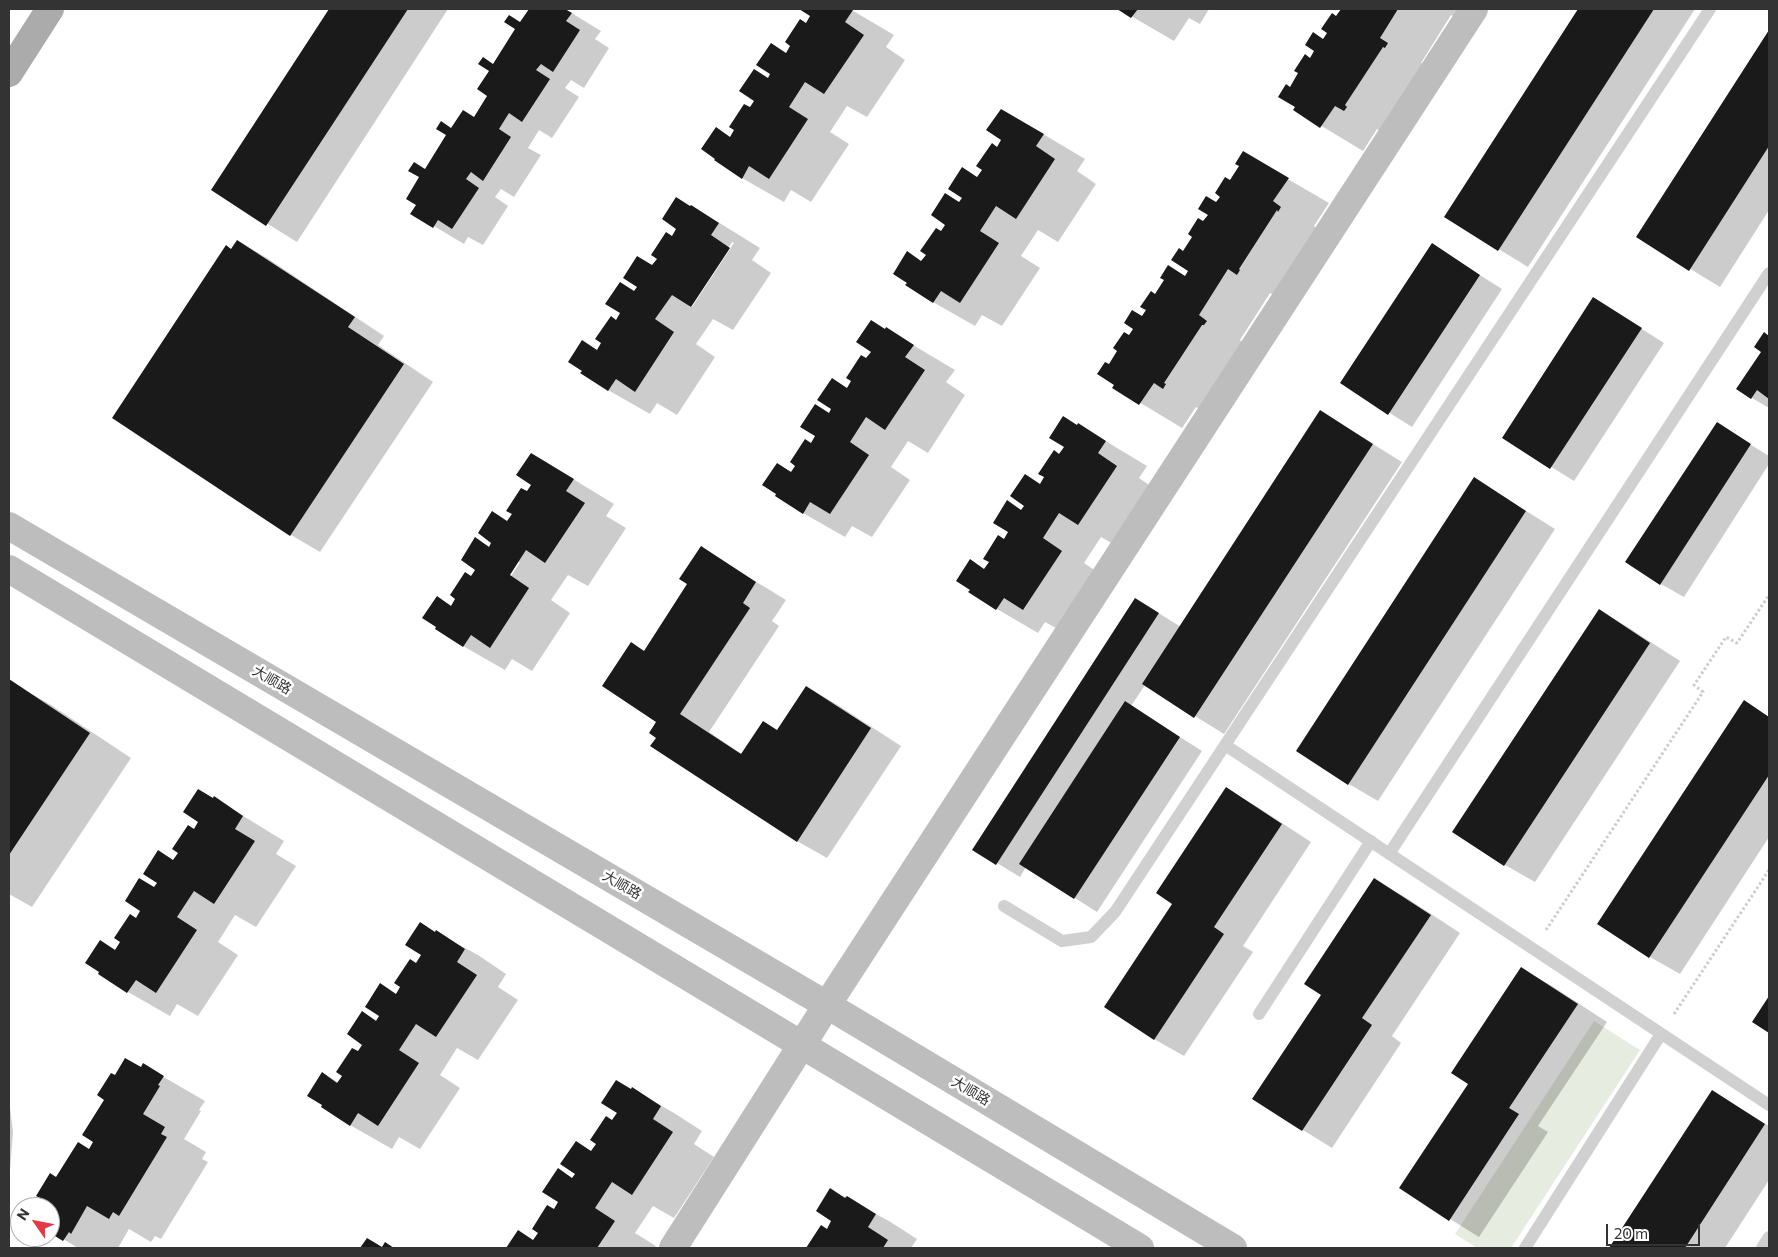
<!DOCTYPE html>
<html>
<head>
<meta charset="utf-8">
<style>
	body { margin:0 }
	#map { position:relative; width:1778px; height:1257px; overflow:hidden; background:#fff; font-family:Commissioner,sans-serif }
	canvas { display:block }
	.frame { position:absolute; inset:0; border:10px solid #333; pointer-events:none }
	.north { position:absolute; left:10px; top:1197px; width:50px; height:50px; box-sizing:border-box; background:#fff; border:1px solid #adadad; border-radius:50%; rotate:303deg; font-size:14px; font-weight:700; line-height:20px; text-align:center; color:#333 }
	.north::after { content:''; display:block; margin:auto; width:18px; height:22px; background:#e63946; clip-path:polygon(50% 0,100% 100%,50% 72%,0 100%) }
	.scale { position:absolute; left:1606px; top:1224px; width:94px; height:22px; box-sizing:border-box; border:2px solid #333; border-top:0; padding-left:6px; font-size:15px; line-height:18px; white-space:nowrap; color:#333; -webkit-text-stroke:4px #fff; paint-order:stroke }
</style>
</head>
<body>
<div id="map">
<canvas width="1778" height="1257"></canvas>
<div class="frame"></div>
<div class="north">N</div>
<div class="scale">20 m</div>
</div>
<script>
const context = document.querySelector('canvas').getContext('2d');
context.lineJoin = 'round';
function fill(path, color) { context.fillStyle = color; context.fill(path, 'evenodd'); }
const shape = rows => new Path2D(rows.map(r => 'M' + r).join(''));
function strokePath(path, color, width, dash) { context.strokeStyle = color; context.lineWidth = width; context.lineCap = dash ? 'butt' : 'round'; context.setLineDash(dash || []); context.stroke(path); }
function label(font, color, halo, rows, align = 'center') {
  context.font = font + ' Commissioner,"Noto Sans SC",sans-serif'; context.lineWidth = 5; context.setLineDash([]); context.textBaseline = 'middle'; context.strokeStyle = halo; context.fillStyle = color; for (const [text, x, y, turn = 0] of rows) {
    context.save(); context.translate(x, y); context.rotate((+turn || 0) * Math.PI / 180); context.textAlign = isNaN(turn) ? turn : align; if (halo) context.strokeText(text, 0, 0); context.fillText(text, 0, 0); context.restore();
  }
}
fill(shape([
	[1594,1021,1640,1050,1511,1248,1477,1248,1455,1234]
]), '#e6ecdf');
fill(shape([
	[330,9,448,9,297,242,213,190],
	[530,9,565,9,601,31,595,39,609,48,584,88,571,80,565,88,579,97,552,138,539,130,528,148,541,155,514,197,501,189,495,197,508,206,483,245,468,237,464,244,412,213,418,205,425,171,452,129,475,118,488,96,493,65],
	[801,9,850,9,894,35,886,47,905,60,867,117,847,106,830,132,849,144,811,202,791,190,784,202,742,178,716,129,731,138,769,79,812,16],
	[1119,9,1209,9,1200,24,1189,18,1174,41],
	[1342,9,1465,9,1461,20,1451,15,1421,63,1429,68,1386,134,1377,129,1363,151,1295,110,1297,107,1290,88,1324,40],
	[1580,9,1695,9,1528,267,1446,217],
	[1769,32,1769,210,1720,287,1638,237],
	[1043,134,1085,159,1077,171,1096,184,1058,242,1038,230,1021,256,1040,268,1002,326,982,315,975,326,933,302,907,253,922,262,997,148],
	[1243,153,1329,203,1314,226,1322,232,1279,298,1270,293,1240,340,1248,346,1205,412,1196,407,1182,428,1114,387,1116,385,1110,366,1156,295,1186,277,1204,223,1240,166],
	[692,206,760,248,752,260,771,273,733,330,713,319,696,344,715,357,677,415,657,403,650,414,608,390,583,371],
	[732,242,734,243,692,307,689,307],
	[238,241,267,258,384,336,378,345,433,382,320,552,291,535,232,250],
	[1432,245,1502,289,1412,427,1342,383],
	[1594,299,1664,343,1574,481,1503,437],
	[886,329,955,370,946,382,965,395,928,453,908,441,891,467,910,480,872,537,852,526,845,537,803,513,792,473],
	[1764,333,1769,336,1769,408,1752,398,1763,351],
	[1321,412,1402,462,1224,734,1145,685,1131,706,1202,751,1097,912,1026,867,1020,877,974,849,1136,599,1181,627],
	[1717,424,1769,456,1769,464,1684,597,1661,584],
	[1079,425,1147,466,1139,478,1158,491,1120,548,1101,537,1084,563,1103,576,1065,633,1045,622,1038,633,997,609,985,570,1010,532,1008,502,1022,511,1041,485],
	[573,479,614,504,606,516,626,528,588,586,568,575,551,600,570,613,532,671,512,659,505,670,463,646,437,598,452,606,477,569,475,539,490,547,527,493],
	[517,562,520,562,508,581,506,580],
	[1475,479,1555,529,1378,801,1349,784],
	[701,548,786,600,772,621,779,626,709,732,742,754,778,731,807,687,836,704,901,746,827,858,797,841,658,737,658,721,631,644,645,651,689,584],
	[1599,610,1629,628,1680,661,1535,882,1505,865,1454,832],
	[9,681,51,705,131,758,32,907,9,894],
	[1744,702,1769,717,1769,837,1680,974,1650,957,1599,923],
	[1226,789,1256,806,1311,842,1243,946,1253,952,1184,1056,1154,1039,1174,904],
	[214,798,284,841,276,854,296,866,256,927,235,915,218,942,238,955,198,1016,177,1004,170,1016,128,992,100,973,100,941,116,950],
	[1375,880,1405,897,1460,933,1392,1036,1401,1043,1332,1148,1303,1130,1254,1098,1323,995],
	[420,924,478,955,506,974,498,987,518,1000,478,1060,457,1048,440,1075,460,1088,420,1149,399,1137,392,1149,350,1125,323,1074,339,1083,364,1044,363,1013,378,1021,422,955],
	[1522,969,1552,986,1607,1022,1538,1126,1548,1132,1479,1237,1450,1219,1470,1084],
	[143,1065,205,1101,199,1110,201,1111,184,1139,206,1152,202,1159,208,1162,161,1239,155,1236,151,1242,129,1229,118,1248,78,1248,50,1231,50,1207,36,1207,57,1178,90,1150,95,1141,105,1099,115,1077,141,1069],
	[632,1089,674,1113,702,1131,694,1144,714,1157,674,1218,653,1206,635,1233,656,1246,654,1248,508,1248,518,1232,534,1241],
	[1712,1091,1769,1126,1769,1180,1725,1248,1611,1248],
	[9,1099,13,1132,9,1184],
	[831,1190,889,1221,917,1239,911,1248,808,1248,821,1226,828,1230,833,1221]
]), '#0003');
fill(shape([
	[329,9,408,9,266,226,211,190],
	[529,9,565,9,572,13,566,21,580,30,553,72,541,64,536,70,550,79,522,122,509,113,499,129,511,137,483,181,471,172,466,179,479,188,452,229,438,220,433,228,410,214,416,205,406,199,419,177,408,171,414,162,425,169,446,135,436,129,441,121,451,128,463,110,474,117,487,96,477,89,489,71,478,64,483,57,493,64,515,29,504,22,509,15,520,22],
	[799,9,851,9,853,10,845,22,864,35,824,94,805,82,789,107,808,119,769,179,749,166,742,179,714,160,715,159,701,149,716,127,730,137,734,130,729,127,744,104,750,107,754,101,739,91,754,69,768,78,770,74,756,65,771,43,786,53,790,46,785,42,800,19,806,23,810,16],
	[1117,9,1138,9,1131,18],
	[1341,9,1398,9,1380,38,1388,43,1385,48,1383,47,1345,105,1347,107,1344,111,1335,106,1320,128,1293,110,1295,107,1278,97,1286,84,1290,87,1298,73,1294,71,1305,54,1310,58,1314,51,1305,45,1313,32,1323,39,1327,33,1321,29,1332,13,1336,16],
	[1578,9,1654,9,1498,251,1444,217],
	[1769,30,1769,146,1689,271,1636,237],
	[1001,109,1044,134,1036,146,1055,159,1016,219,996,206,980,231,999,243,960,303,941,291,933,303,905,285,907,283,893,274,907,251,921,261,926,255,920,251,936,228,941,231,945,225,931,215,945,193,959,202,962,198,948,189,962,167,977,177,982,170,976,166,992,143,997,147,1001,140,986,130],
	[1243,151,1289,178,1273,201,1281,207,1278,212,1277,210,1239,269,1240,270,1237,275,1228,269,1199,315,1207,321,1204,325,1202,325,1164,383,1166,384,1163,389,1154,383,1139,405,1112,388,1114,385,1097,374,1105,362,1109,364,1117,351,1113,348,1124,332,1129,335,1133,329,1124,323,1132,310,1142,316,1146,310,1140,307,1151,291,1155,294,1164,280,1160,278,1168,265,1185,276,1188,271,1171,260,1179,248,1183,251,1192,237,1188,234,1198,218,1203,221,1208,215,1198,209,1206,196,1216,202,1220,197,1215,193,1225,177,1230,180,1239,166,1235,164],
	[676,197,690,206,691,205,719,223,711,235,730,248,691,307,672,295,655,319,674,332,635,392,616,379,608,391,580,373,582,371,568,362,582,340,597,350,601,343,595,339,611,316,616,320,620,313,605,304,620,282,634,291,637,287,623,278,637,256,652,265,657,259,651,255,666,232,672,236,676,229,662,219],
	[237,240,355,317,348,327,404,364,290,536,112,418,226,245,231,249],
	[1432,243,1480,275,1388,415,1340,383],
	[1593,297,1642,328,1550,469,1502,438],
	[871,320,885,329,886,327,914,345,905,357,925,370,885,430,866,417,850,442,869,455,830,514,810,502,803,514,775,496,776,494,762,485,777,463,791,472,795,466,790,462,805,439,811,443,815,436,800,427,815,404,829,413,831,409,817,400,832,378,847,388,851,381,846,378,861,355,866,358,871,352,856,342],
	[1764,332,1769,336,1769,399,1757,390,1751,399,1736,389,1761,352,1754,347],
	[1320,410,1373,444,1194,718,1142,684],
	[1063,416,1077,425,1078,423,1106,441,1098,453,1117,466,1078,525,1059,513,1043,538,1062,551,1023,610,1004,598,996,610,968,592,970,590,956,581,970,559,984,569,989,562,983,559,998,535,1004,539,1008,532,993,523,1007,500,1021,510,1024,506,1010,496,1025,474,1040,484,1044,477,1038,474,1054,450,1059,454,1064,447,1049,438],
	[1717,422,1751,444,1660,585,1625,562],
	[531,453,574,479,566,491,585,503,545,563,526,550,510,575,529,588,490,648,471,635,463,647,435,629,436,627,422,618,437,596,451,606,455,599,450,595,465,572,471,576,475,570,461,560,475,537,489,547,491,543,478,533,492,511,507,521,512,514,506,511,521,488,527,491,531,485,516,475],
	[1474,477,1526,511,1348,785,1296,751],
	[701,546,756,582,743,603,750,608,680,714,741,754,763,721,777,730,806,686,871,728,797,842,650,746,656,738,649,733,656,722,602,686,631,642,644,651,687,584,679,579],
	[1135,598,1159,613,996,865,972,850],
	[1599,609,1650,643,1504,866,1452,832],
	[9,679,90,733,9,855],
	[1744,700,1769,717,1769,775,1649,958,1597,924],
	[1125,701,1180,737,1074,899,1019,864],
	[1226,787,1282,824,1214,927,1224,934,1154,1040,1104,1007,1172,904,1156,893],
	[198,789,213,798,214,796,243,816,235,829,255,841,214,904,194,891,177,917,197,930,156,993,136,980,127,993,98,974,99,972,85,963,100,940,115,950,120,942,114,938,130,914,136,918,140,911,125,901,139,878,154,887,157,883,143,874,158,850,173,860,178,853,172,849,188,825,194,829,198,822,183,812],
	[1374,878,1431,915,1362,1018,1372,1025,1302,1131,1252,1099,1321,995,1304,984],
	[420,922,435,932,436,930,465,949,457,962,477,975,436,1037,416,1024,399,1050,419,1063,378,1126,358,1113,350,1126,321,1107,322,1105,307,1096,322,1072,337,1083,342,1076,336,1072,352,1048,358,1051,362,1045,347,1034,362,1011,376,1021,379,1016,365,1007,380,983,396,994,400,987,394,983,410,959,416,963,421,955,405,945],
	[1521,967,1578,1004,1509,1108,1519,1114,1449,1221,1399,1188,1468,1084,1451,1073],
	[1769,996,1769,1033,1752,1022],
	[125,1058,141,1067,143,1063,164,1076,158,1085,160,1086,143,1114,165,1127,161,1134,167,1137,119,1216,113,1212,109,1219,87,1206,71,1234,69,1232,63,1241,50,1233,50,1207,34,1207,40,1198,36,1196,50,1173,56,1177,78,1142,89,1149,93,1142,82,1135,104,1100,97,1095,111,1073,115,1075],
	[616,1080,631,1089,632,1087,661,1106,653,1119,673,1132,632,1195,612,1182,595,1208,615,1221,597,1248,506,1248,518,1230,533,1240,538,1233,532,1229,547,1205,554,1209,558,1202,542,1192,558,1168,572,1178,575,1174,560,1164,576,1141,591,1151,596,1144,590,1140,606,1116,612,1120,617,1113,601,1103],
	[1712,1090,1765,1124,1685,1248,1609,1248],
	[830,1188,845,1198,847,1196,876,1214,868,1227,888,1240,883,1248,806,1248,821,1225,827,1229,831,1221,816,1211],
	[367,1238,382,1247,385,1242,394,1248,360,1248]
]), '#1a1a1a');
strokePath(shape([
	[1546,930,1703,692,1694,685,1726,637,1737,643,1769,595],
	[1674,1014,1769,870]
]), '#cdcdcd', 3, [2.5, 2.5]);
strokePath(shape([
	[1225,745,1769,1105],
	[1389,854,1769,273],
	[1004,906,1062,941,1091,937,1115,912,1710,9],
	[1259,1014,1371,841],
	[1525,1248,1661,1034],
	[1762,1248,1769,1237]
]), '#d0d0d0', 12);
strokePath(shape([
	[9,526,827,1005,1233,1248],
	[9,569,1140,1248],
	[673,1248,827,1005,1474,9]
]), '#bdbdbd', 28);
strokePath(shape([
	[9,73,50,9]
]), '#ababab', 28);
label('14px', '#333', '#fff', [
	["大顺路",272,680,30],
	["大顺路",622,885,30],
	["大顺路",971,1091,31]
]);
</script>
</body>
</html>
